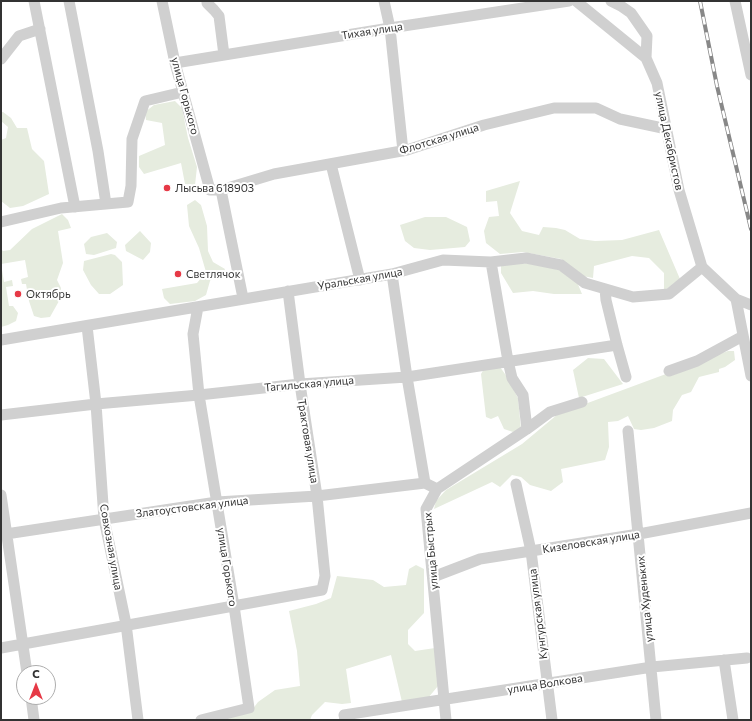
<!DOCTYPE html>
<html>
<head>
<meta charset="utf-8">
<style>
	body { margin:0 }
	#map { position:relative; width:752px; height:721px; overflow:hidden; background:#fff; font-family:Commissioner,sans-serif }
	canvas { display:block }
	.frame { position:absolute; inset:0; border:2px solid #333; pointer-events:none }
	.north { position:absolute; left:16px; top:665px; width:40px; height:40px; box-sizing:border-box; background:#fff; border:1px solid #adadad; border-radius:50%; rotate:0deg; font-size:11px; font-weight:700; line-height:16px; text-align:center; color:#333 }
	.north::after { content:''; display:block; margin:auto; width:14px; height:18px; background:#e63946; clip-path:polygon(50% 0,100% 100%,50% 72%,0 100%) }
</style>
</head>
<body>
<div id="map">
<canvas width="752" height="721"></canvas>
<div class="frame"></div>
<div class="north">С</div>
</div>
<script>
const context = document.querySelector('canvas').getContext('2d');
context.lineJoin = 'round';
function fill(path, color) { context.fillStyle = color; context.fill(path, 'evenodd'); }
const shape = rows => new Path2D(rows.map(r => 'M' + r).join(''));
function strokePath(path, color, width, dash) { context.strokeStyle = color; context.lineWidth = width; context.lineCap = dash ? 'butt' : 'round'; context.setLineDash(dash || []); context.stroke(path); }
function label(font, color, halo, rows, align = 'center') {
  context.font = font + ' Commissioner,sans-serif'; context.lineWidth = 4; context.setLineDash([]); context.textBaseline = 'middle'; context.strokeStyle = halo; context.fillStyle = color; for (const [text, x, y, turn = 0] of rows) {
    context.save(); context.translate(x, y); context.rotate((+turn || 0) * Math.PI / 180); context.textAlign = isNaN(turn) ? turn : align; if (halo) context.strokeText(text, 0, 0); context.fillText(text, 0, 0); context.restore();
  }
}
fill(shape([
	[175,101,182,108,188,138,197,167,195,185,185,184,181,163,144,174,139,167,139,156,165,145,162,123,146,120,145,112,154,105],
	[1,112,3,112,11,118,17,128,27,128,32,149,44,161,49,194,23,206,10,208,1,201,1,140,6,138,8,127,1,121],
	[520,181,510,213,522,231,539,235,543,227,556,228,565,230,580,239,595,241,622,240,659,230,680,279,664,291,664,273,649,258,632,256,594,266,593,278,583,276,561,259,523,252,500,254,486,243,484,231,489,217,499,216,497,201,486,202,486,191],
	[195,200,201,205,207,226,208,251,213,262,225,269,223,274,214,274,210,281,206,295,195,301,170,304,164,298,162,289,197,283,206,272,199,248,189,226,187,205],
	[62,214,68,220,71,228,58,231,63,263,57,280,61,288,59,301,50,317,41,318,34,316,29,301,26,284,22,284,21,279,28,277,25,260,1,264,4,282,12,280,13,286,6,287,9,306,13,306,18,313,16,321,8,325,1,327,1,249,3,251,10,250,32,229],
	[425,217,446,217,467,227,470,241,465,247,430,250,414,248,405,241,400,225],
	[140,231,151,243,150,252,143,260,126,251,125,245],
	[107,233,117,242,116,248,94,255,86,254,84,244,91,237],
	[111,254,115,255,122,262,123,285,110,294,99,294,91,285,83,270,84,261],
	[532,263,559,270,577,282,582,294,554,294,533,291,513,293,501,273,501,265],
	[728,351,734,351,735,360,725,367,719,369,719,372,699,377,691,392,682,395,673,410,672,421,654,428,641,430,634,429,628,416,618,421,608,422,609,447,605,460,561,469,563,482,551,491,530,485,521,477,512,475,500,487,492,482,434,509,436,501,446,490,522,444,558,414],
	[588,358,604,359,623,384,579,398,573,370],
	[500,367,505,374,518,398,521,430,513,432,504,429,498,416,491,419,486,417,481,374,484,369],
	[416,565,424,569,424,613,408,630,408,644,415,651,435,648,438,686,428,698,402,702,391,655,346,669,351,703,342,704,325,702,312,715,310,720,215,720,252,710,258,702,275,690,300,686,297,651,289,611,316,604,331,598,337,576,373,580,384,587,406,585,409,569]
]), '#e6ecdf');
strokePath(shape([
	[34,1,75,207],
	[69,1,98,151,106,204],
	[162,1,175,63,210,190,221,190,274,174,407,150,484,125,554,108,596,108,620,119,667,129],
	[207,1,207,3,214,10,219,16,224,55],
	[384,1,390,28,403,151],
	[576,1,646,58,657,83,679,190,702,267,736,299,751,305],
	[611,1,621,6,631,13,647,36,646,58],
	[735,1,751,75],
	[1,59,19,36,40,29],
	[175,63,390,28,569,1],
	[331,164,360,280],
	[221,190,243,298],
	[1,222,61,208,128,202,131,186,132,139,145,101,183,92],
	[491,262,508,361,512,378,523,395,527,429],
	[392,274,407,377,425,483,437,489,426,509,446,720],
	[605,289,606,300,617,345,626,377],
	[736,299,751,376],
	[198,307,193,334,199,395,234,606,249,708,201,720],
	[87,326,96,404,104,519,126,624,138,720],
	[1,340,392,274,443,260,491,262,526,258,561,265,585,283,633,297,669,294,702,267],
	[669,371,697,361,743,336],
	[1,415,96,404,199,395,300,384,407,377,617,345],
	[628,431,656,720],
	[516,484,531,551,552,720],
	[437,489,527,429,550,412,582,402],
	[1,495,27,673],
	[6,534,217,502,317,496,425,483],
	[433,577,480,559,639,534,751,513],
	[1,648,322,590,325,576,317,496,300,384,288,291],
	[724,660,733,720],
	[31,697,34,720],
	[345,720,344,715,652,667,747,658]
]), '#d0d0d0', 11);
const rail = shape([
	[700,1,717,86,751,229]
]);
strokePath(rail, '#888', 4);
strokePath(rail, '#fff', 2.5, [8]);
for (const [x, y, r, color] of [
	[167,188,4,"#e63946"],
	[178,274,4,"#e63946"],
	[18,294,4,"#e63946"]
]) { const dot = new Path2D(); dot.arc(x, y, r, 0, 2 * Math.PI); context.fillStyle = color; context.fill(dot); strokePath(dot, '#fff', 1.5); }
label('11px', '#333', '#fff', [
	["Тихая улица",372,31,-9],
	["улица Горького",185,96,75],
	["Флотская улица",439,139,-17],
	["улица Декабристов",669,141,78],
	["Уральская улица",360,279,-10],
	["Тагильская улица",309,384,-5],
	["Трактовая улица",308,441,81],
	["Златоустовская улица",192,507,-7],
	["Кизеловская улица",591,542,-9],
	["Совхозная улица",111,547,80],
	["улица Быстрых",431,551,-95],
	["улица Горького",227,567,81],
	["улица Худеньких",645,599,-96],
	["Кунгурская улица",538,614,-97],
	["улица Волкова",545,684,-9]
]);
label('11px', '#333', '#fff', [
	["Лысьва 618903",175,188],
	["Светлячок",186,274],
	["Октябрь",26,294]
], 'left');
</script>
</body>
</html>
